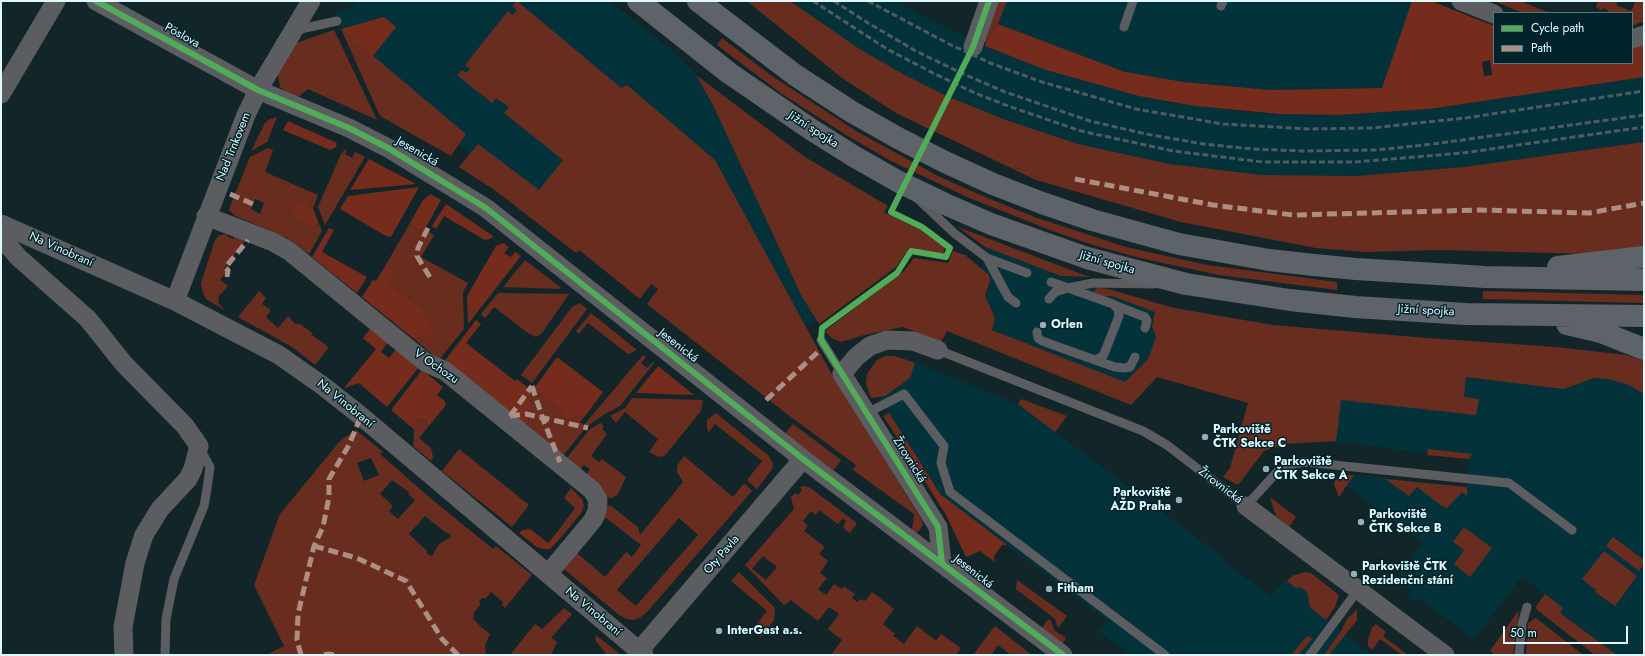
<!DOCTYPE html>
<html>
<head>
<meta charset="utf-8">
<style>
	body { margin:0 }
	#map { position:relative; width:1645px; height:656px; overflow:hidden; background:#12262a; font-family:Jost,sans-serif }
	canvas { display:block }
	.frame { position:absolute; inset:0; border:2px solid #e0f9ff; pointer-events:none }
	.legend { position:absolute; left:1493px; top:12px; width:140px; height:52px; box-sizing:border-box; background:#00232a; border:1px solid #5a797f; margin:0; padding:5px 7px; list-style:none; font-size:12px; color:#e0f9ff }
	.legend li { display:flex; align-items:center; gap:8px; height:20px }
	.legend b { width:20px; border:1px solid #5a797f }
	.scale { position:absolute; left:1503px; top:626px; width:125px; height:18px; box-sizing:border-box; border:2px solid #e0f9ff; border-top:0; padding-left:5px; font-size:12px; line-height:14px; white-space:nowrap; color:#e0f9ff; -webkit-text-stroke:3px #00232a; paint-order:stroke }
</style>
</head>
<body>
<div id="map">
<canvas width="1645" height="656"></canvas>
<div class="frame"></div>
<ul class="legend">
<li><b style="height:5px;background:#51ab58"></b>Cycle path</li>
<li><b style="height:5px;background:#ac8f84"></b>Path</li>
</ul>
<div class="scale">50 m</div>
</div>
<script>
const context = document.querySelector('canvas').getContext('2d');
context.lineJoin = 'round';
function fill(path, color) { context.fillStyle = color; context.fill(path, 'evenodd'); }
const shape = rows => new Path2D(rows.map(r => 'M' + r).join(''));
function strokePath(path, color, width, dash) { context.strokeStyle = color; context.lineWidth = width; context.lineCap = dash ? 'butt' : 'round'; context.setLineDash(dash || []); context.stroke(path); }
function label(font, color, halo, rows, align = 'center') {
  context.font = font + ' Jost,sans-serif'; context.lineWidth = 3; context.setLineDash([]); context.textBaseline = 'middle'; context.strokeStyle = halo; context.fillStyle = color; for (const [text, x, y, turn = 0] of rows) {
    context.save(); context.translate(x, y); context.rotate((+turn || 0) * Math.PI / 180); context.textAlign = isNaN(turn) ? turn : align; if (halo) context.strokeText(text, 0, 0); context.fillText(text, 0, 0); context.restore();
  }
}
fill(shape([
	[359,1,610,1,666,46,696,75,713,105,801,295,816,320,805,326,761,245,540,206,445,134,353,55,335,13,350,7],
	[790,1,895,1,955,32,995,50,1080,80,1167,102,1254,113,1339,115,1429,109,1644,77,1644,142,1464,167,1357,176,1262,175,1170,164,1078,144,1037,131,970,106,905,75,858,48],
	[1007,1,1407,1,1412,3,1382,88,1269,90,1184,82,1125,72,998,24],
	[985,247,1061,276,1174,308,1216,316,1273,325,1382,335,1591,350,1644,386,1644,648,1639,655,1617,655,1560,613,1563,608,1522,576,1474,639,1420,599,1417,603,1407,596,1411,591,1396,580,1423,543,1346,485,1354,475,1467,487,1469,459,1336,441,1283,444,1264,451,1238,485,1223,477,1230,468,1248,403,1157,377,1144,390,992,330,995,318,985,296,990,284,982,268],
	[904,358,1018,404,1225,559,1223,561,1271,597,1280,585,1287,581,1296,588,1300,587,1307,592,1310,607,1373,655,1130,655,1099,632,1107,620,1007,545,1002,545,994,556,995,562,972,544,874,390]
]), '#04323a');
fill(shape([
	[517,1,621,88,627,85,715,160,831,373,921,519,923,524,920,530,915,533,912,530,914,514,853,470,856,465,787,414,647,304,658,289,651,284,640,299,579,250,576,253,496,191,459,167,478,144,539,190,563,160,504,113,509,107,496,98,492,103,457,75,462,70,466,73,470,69,465,65,508,11,513,15,517,10,512,6],
	[747,1,790,1,858,48,905,75,947,96,1003,119,1078,144,1170,164,1262,175,1357,176,1464,167,1644,142,1644,250,1591,254,1440,250,1366,252,1316,248,1181,222,1036,180,896,113,842,78],
	[995,1,1007,1,998,24,986,42,982,38],
	[1494,1,1521,1,1549,13,1523,13],
	[1598,1,1618,1,1616,5,1631,11,1636,1,1644,1,1644,21,1632,26,1632,13,1610,13,1605,8,1601,10,1596,7],
	[341,29,466,134,451,156,380,116],
	[334,30,377,120,308,89,297,98,287,93,280,87,277,68,296,43],
	[722,38,769,74,856,131,938,176,978,194,1037,218,1126,247,1207,265,1337,282,1337,290,1219,275,1140,258,1093,245,1050,230,967,197,891,161,848,136,782,94,717,45],
	[696,75,805,157,888,206,884,212,920,230,945,248,943,254,909,248,896,267,819,324,801,295,713,105],
	[277,117,267,142,251,151,265,123,270,119],
	[268,148,273,150,265,172,318,195,313,208,306,203,310,226,319,224,322,231,309,254,287,238,235,216,230,211,229,209,250,157],
	[255,199,264,203,260,214,251,209],
	[347,148,345,154,352,158,355,152,365,157,325,225,318,207,341,154],
	[410,223,418,229,425,229,434,235,421,257,468,283,463,293,464,329,439,360,414,339,434,336,421,307,387,282,384,268],
	[958,227,1081,274,1091,277,1061,276,985,247],
	[226,234,228,237,233,239,234,237,245,241,224,268,227,271,220,280,228,286,219,296,218,303,226,311,206,299,203,293,201,283,215,240,220,235],
	[953,251,965,255,989,275,990,281,985,296,995,318,992,330,1125,382,1148,359,1156,337,1152,326,1155,312,1112,296,1098,296,1094,294,1094,291,1097,288,1108,289,1174,308,1273,325,1427,338,1556,347,1626,355,1644,361,1644,394,1629,385,1608,379,1594,378,1564,389,1466,377,1464,397,1479,399,1476,415,1341,400,1336,441,1283,444,1264,451,1238,485,1223,477,1230,468,1248,403,1157,377,1131,405,947,331,941,342,903,327,864,335,841,342,832,338,825,331,904,271,914,258,948,263],
	[525,260,560,287,561,289,503,287],
	[259,291,266,298,262,304,271,310,266,317,278,328,288,316,295,324,300,324,311,332,313,336,329,347,315,365,292,347,238,317],
	[1483,291,1644,295,1644,303,1483,299],
	[498,293,569,294,542,333,536,337,528,333,494,307,485,318,481,314],
	[580,303,587,309,532,383,521,375,572,307],
	[591,313,637,350,628,354,588,323,579,334,576,331],
	[643,355,646,357,641,363,647,368,653,362,654,363,620,406,605,414,586,427,562,457,527,429,531,407,530,397,538,392,558,409,566,420,586,415,580,422,584,425],
	[885,356,895,356,915,363,910,378,885,396,871,398,866,384,867,374,877,360],
	[632,398,703,400,701,411,667,453,664,456,658,457,649,452,658,439,625,412,616,423,610,416,625,408],
	[1021,399,1067,416,1055,432,1018,404],
	[716,413,769,456,773,464,772,469,757,489,747,480,762,461,715,424,709,432,707,429,707,420],
	[889,413,915,454,910,457,883,416],
	[426,419,428,427,419,438,431,448,433,457,431,461,413,446,415,421],
	[600,423,604,426,602,429,607,434,591,456,599,462,602,459,626,477,618,494,612,498,604,497,586,475,590,469,584,465,579,470,566,459,589,430],
	[793,424,841,460,834,470,785,434],
	[356,430,383,452,380,454,429,497,493,549,496,546,532,575,505,608,502,605,503,602,491,592,486,598,482,598,479,601,480,605,473,614,474,616,473,618,481,627,490,634,485,645,486,655,266,655,284,646,254,585,280,514,340,441],
	[371,458,379,475,364,481,357,463],
	[392,480,409,492,408,494,415,500,398,519,389,511,393,506,380,494],
	[425,516,445,532,450,534,451,537,439,544,432,556,427,554,427,551,409,534],
	[459,449,529,505,512,527,442,471],
	[1428,449,1472,454,1469,459,1427,455],
	[684,456,733,497,744,483,752,491,647,612,641,617,634,620,627,619,619,615,564,569,577,553,605,577,626,552,632,557,641,545,606,518,599,526,603,505,611,506,638,527,640,535,683,482,677,472,677,466],
	[679,518,698,535,636,606,617,590],
	[1346,475,1354,475,1339,497,1334,485,1335,480],
	[1385,479,1467,487,1467,496,1462,492,1447,508,1442,506,1417,487,1409,496],
	[802,486,809,487,857,523,850,533,843,528,846,520,842,519,838,524,819,510,816,515,811,511,803,521,808,526,804,531,825,547,819,554,828,561,820,573,827,578,818,589,826,595,834,584,842,589,844,586,855,594,852,598,857,602,861,599,865,601,872,592,894,609,883,624,895,634,893,636,904,644,917,626,936,641,941,634,961,648,956,655,831,655,842,640,828,629,839,614,829,607,818,621,791,600,784,605,745,565,794,509,791,497,795,493,798,495,802,490,800,487],
	[763,556,777,567,766,580,752,569],
	[571,488,582,499,584,505,582,512,563,535,558,531,575,508,564,498],
	[1270,497,1296,517,1289,527,1276,516],
	[1464,527,1492,548,1470,577,1454,564,1464,550,1453,542],
	[1613,537,1644,560,1644,564,1639,571,1606,546],
	[1604,551,1637,576,1615,606,1595,592,1596,590,1582,579],
	[739,572,775,608,774,620,761,637,753,629,767,611,731,581],
	[1305,572,1311,573,1339,595,1335,607,1326,620,1310,607,1307,592,1300,587,1296,588,1287,581,1292,576],
	[1017,580,1067,616,1058,628,1055,619,1016,589],
	[1545,594,1563,608,1560,613,1617,655,1595,655,1537,610,1536,606],
	[564,608,572,614,551,638,557,642,551,655,510,655,535,624,542,629],
	[1357,609,1357,620,1329,655,1324,655,1341,631,1347,619],
	[1519,610,1513,655,1495,655,1490,651],
	[1536,618,1583,655,1526,655,1528,623],
	[1048,619,1051,621,1054,630,1066,638,1062,644,1041,629],
	[1376,624,1386,632,1383,636,1408,655,1402,655,1380,639,1372,650,1368,646,1368,639,1372,628],
	[995,626,1029,653,1033,655,1011,655,998,645,991,655,973,655],
	[596,635,621,655,607,655,595,640],
	[1307,636,1313,638,1298,655,1291,655]
]), '#692d20');
fill(shape([
	[1412,1,1431,1,1494,26,1494,63,1632,63,1632,46,1644,42,1644,77,1429,109,1339,115,1280,114,1195,106,1139,96,1046,70,985,46,986,42,998,24,1125,72,1184,82,1269,90,1382,88],
	[1490,60,1492,75,1484,76,1482,62],
	[384,17,396,27,372,57,341,29],
	[288,121,337,143,336,147,330,150,283,130],
	[369,159,416,184,350,190],
	[419,187,391,237,386,236,340,209,348,196],
	[430,194,441,200,425,229,418,229,410,223,423,200],
	[297,203,306,203,313,208,319,224,310,226,296,218,293,208],
	[446,204,493,236,492,238,485,240,444,216,436,229,432,226],
	[329,228,334,230,322,252,367,277,357,293,312,257],
	[503,243,509,247,504,253,511,257,515,252,521,256,468,324,467,296,496,246],
	[384,268,394,270,387,282,421,307,435,336,414,339,362,297,373,280,376,281],
	[476,320,481,324,466,343,515,381,517,379,532,391,557,357,603,392,586,415,566,420,558,409,538,392,530,397,531,407,527,429,443,363],
	[370,329,388,342,381,352,389,358,396,349,419,367,387,407,359,383,344,388,376,349,363,338],
	[658,366,694,395,636,393],
	[422,370,443,387,437,395,444,400,446,405,428,427,426,419,415,421,415,430,391,410],
	[915,454,940,494,1007,545,1002,545,994,556,995,562,980,551,966,557,946,515,910,457],
	[530,529,548,543,558,531,563,535,550,549,543,549,537,547,519,533,523,530]
]), '#752c1d');
strokePath(shape([
	[1221,6,1223,1],
	[1124,27,1133,1],
	[296,30,337,21],
	[918,199,954,233,987,258,1027,273],
	[987,258,1008,297,1016,303],
	[1051,282,1068,288,1093,283,1154,284],
	[1114,305,1145,317,1147,321,1145,328],
	[1037,332,1038,338,1042,341,1095,360,1102,357,1104,354,1119,316,1118,309,1113,304,1068,288,1055,292,1049,299],
	[821,340,842,374],
	[938,350,1143,431,1167,445,1246,506,1277,472,1293,464,1305,462,1509,483,1572,530],
	[1095,360,1115,367,1125,368,1130,367,1135,357],
	[867,413,904,394,944,446,941,463,950,492,1165,655],
	[165,655,166,619,174,579,204,506,207,489,210,467,200,449],
	[1310,655,1358,590],
	[1519,655,1522,624,1527,607]
]), '#5b5d61', 9);
strokePath(shape([
	[96,1,258,90,349,128,388,148,486,208,803,459,1063,655],
	[1461,1,1494,14],
	[1632,39,1644,35],
	[973,47,989,1],
	[1,94,56,1],
	[206,216,273,242,289,251,425,362,445,371,592,490,598,500,597,511,593,520,548,574],
	[1,224,175,301,279,355,323,386,361,416,644,655],
	[1,237,18,257,88,319,124,364,185,426,199,446,193,469,188,479,160,509,144,535,135,563,123,627,124,655],
	[175,301,246,115,258,90,311,1],
	[938,350,913,341,887,340,870,346,856,357,842,374,938,527,942,563],
	[1246,506,1445,655],
	[639,651,803,459]
]), '#5b5d61', 19);
strokePath(shape([
	[638,1,729,73,812,130,855,157,899,182,945,204,991,224,1087,258,1186,284,1290,300,1355,307,1466,314,1644,316],
	[698,1,795,75,852,112,898,138,945,162,993,184,1042,203,1092,220,1179,244,1269,260,1314,265,1356,269,1485,277,1644,280],
	[1558,267,1644,257],
	[1567,324,1601,332,1644,349]
]), '#5e6269', 22);
strokePath(shape([
	[813,1,887,49,933,73,975,93,1008,106,1081,131,1173,151,1263,162,1356,162,1463,153,1644,127],
	[834,1,868,23,916,51,959,72,1005,92,1090,121,1146,134,1203,144,1252,149,1299,151,1377,150,1433,144,1644,115],
	[868,1,949,44,990,63,1042,82,1136,109,1223,124,1309,129,1371,128,1465,118,1644,91]
]), '#4f5c5f', 3, [6, 3]);
strokePath(shape([
	[1075,179,1213,205,1293,215,1480,210,1589,213,1644,203],
	[230,194,253,204],
	[428,228,418,248,417,256,431,279],
	[227,277,228,270,225,268,248,240],
	[532,386,543,419,560,462],
	[766,400,819,351],
	[510,416,526,414,588,428],
	[510,416,532,386],
	[314,546,357,558,406,581,442,639,458,655],
	[301,655,297,640,298,614,314,546,323,527,329,497,329,479,349,445,361,416],
	[324,655,329,654,334,655]
]), '#ac8f84', 5, [10, 5]);
strokePath(shape([
	[96,1,258,90,349,128,388,148,486,208,803,459,1063,655],
	[942,563,938,527,821,340,822,328,897,273,911,251,946,257,950,248,922,227,891,212,973,47,989,1]
]), '#51ab58', 6);
for (const [x, y, r, color] of [
	[1043,325,4,"#98afb4"],
	[1205,437,4,"#98afb4"],
	[1266,469,4,"#98afb4"],
	[1179,500,4,"#98afb4"],
	[1361,522,4,"#98afb4"],
	[1354,574,4,"#98afb4"],
	[1049,589,4,"#98afb4"],
	[719,631,4,"#98afb4"]
]) { const dot = new Path2D(); dot.arc(x, y, r, 0, 2 * Math.PI); context.fillStyle = color; context.fill(dot); strokePath(dot, '#00232a', 1.5); }
label('12px', '#e0f9ff', '#00232a', [
	["Pöslova",182,36,29],
	["Jižní spojka",813,130,33],
	["Nad Trnkovem",234,147,-68],
	["Jesenická",417,152,30],
	["Na Vinobraní",61,250,24],
	["Jižní spojka",1107,263,16],
	["Jižní spojka",1426,311,3],
	["Jesenická",678,346,38],
	["V Ochozu",436,367,34],
	["Na Vinobraní",345,404,39],
	["Žirovnická",909,460,58],
	["Žirovnická",1220,486,37],
	["Oty Pavla",722,555,-49],
	["Jesenická",973,572,38],
	["Na Vinobraní",593,612,40]
]);
label('bold 12px', '#e0f9ff', '#00232a', [
	["Orlen",1051,325],
	["Parkoviště",1213,430],
	["ČTK Sekce C",1213,444],
	["Parkoviště",1274,462],
	["ČTK Sekce A",1274,476],
	["Parkoviště",1171,493,"right"],
	["AŽD Praha",1171,507,"right"],
	["Parkoviště",1369,515],
	["ČTK Sekce B",1369,529],
	["Parkoviště ČTK",1362,567],
	["Rezidenční stání",1362,581],
	["Fitham",1057,589],
	["InterGast a.s.",727,631]
], 'left');
</script>
</body>
</html>
